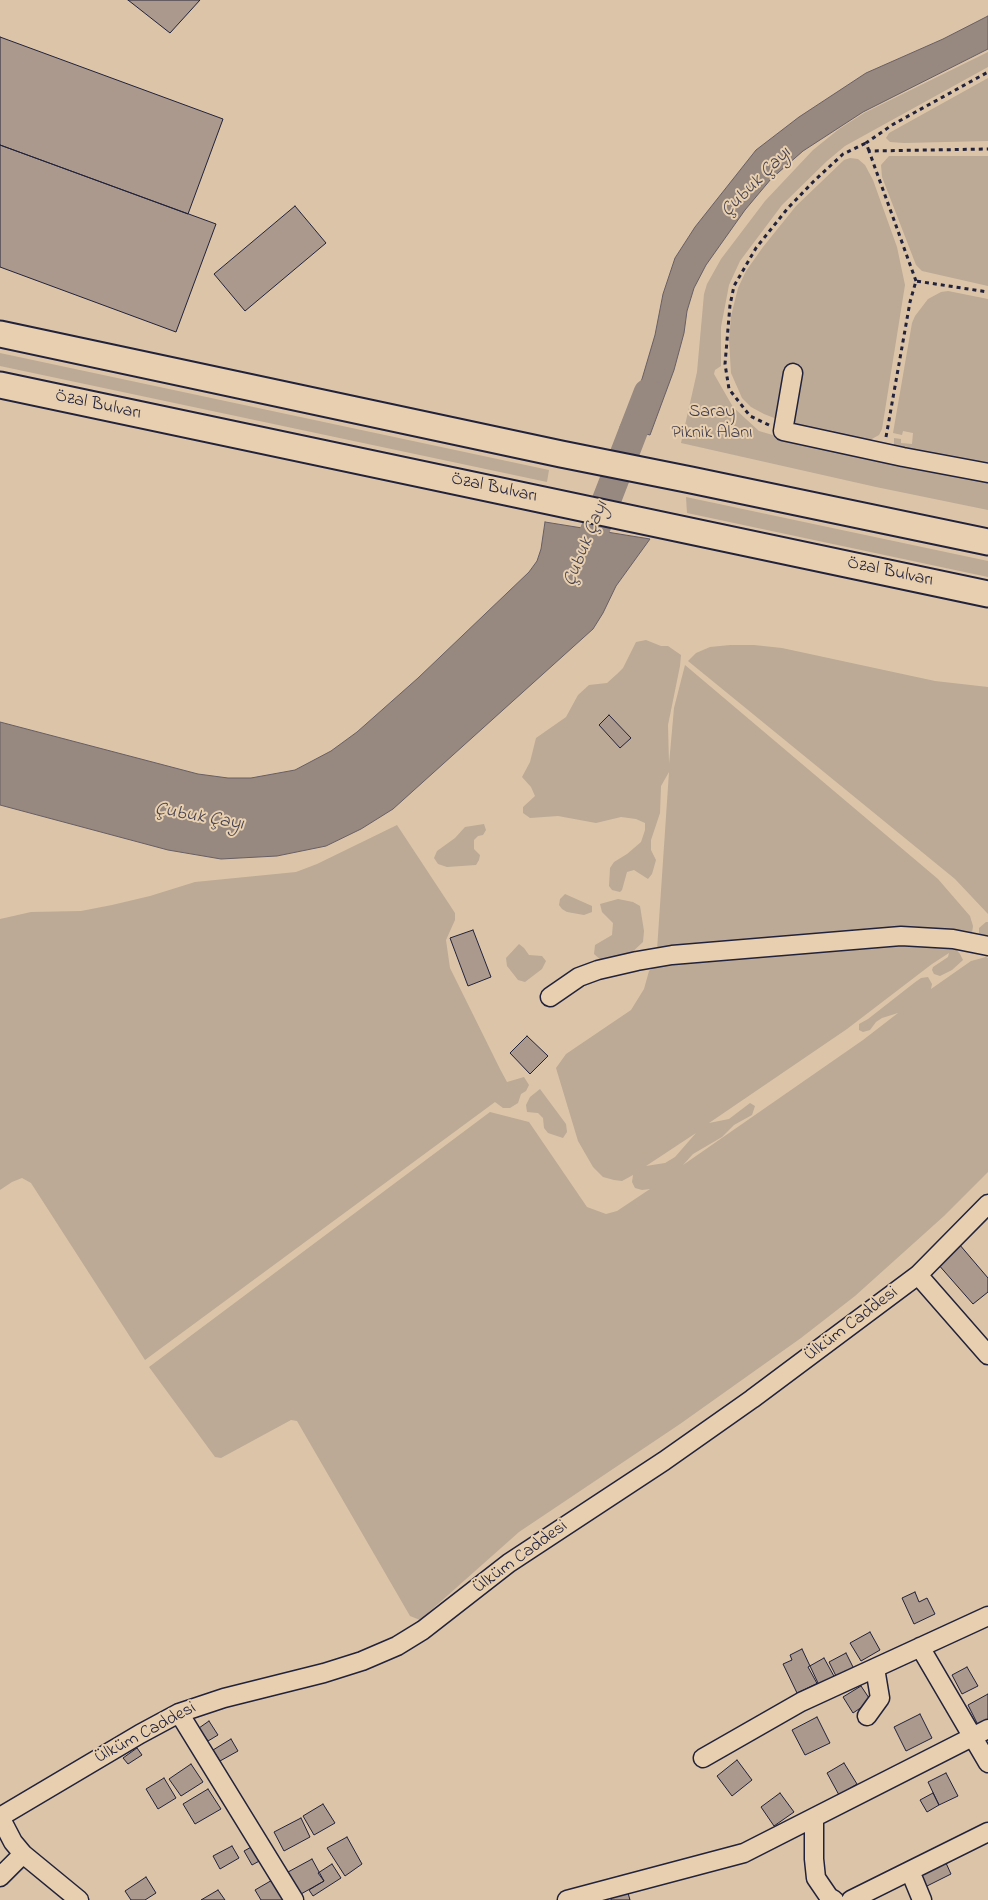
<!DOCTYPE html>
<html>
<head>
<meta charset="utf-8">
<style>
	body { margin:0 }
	canvas { display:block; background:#dbc4a8 }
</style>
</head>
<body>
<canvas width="988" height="1900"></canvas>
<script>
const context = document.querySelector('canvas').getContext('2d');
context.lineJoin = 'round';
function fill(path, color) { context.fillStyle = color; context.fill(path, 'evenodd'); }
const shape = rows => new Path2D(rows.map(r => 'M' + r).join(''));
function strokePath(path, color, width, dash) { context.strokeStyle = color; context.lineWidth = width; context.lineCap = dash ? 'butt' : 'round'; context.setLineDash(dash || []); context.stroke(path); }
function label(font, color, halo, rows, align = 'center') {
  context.font = font + ' "Indie Flower",sans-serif'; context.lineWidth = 4; context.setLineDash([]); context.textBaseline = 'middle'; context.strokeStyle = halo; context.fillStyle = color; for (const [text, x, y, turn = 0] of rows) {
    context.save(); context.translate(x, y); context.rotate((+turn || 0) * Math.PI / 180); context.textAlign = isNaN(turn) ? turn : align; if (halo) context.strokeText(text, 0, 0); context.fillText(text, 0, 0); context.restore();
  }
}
fill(shape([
	[988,52,988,67,845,146,827,161,782,205,740,261,729,285,721,327,721,366,715,370,714,374,733,407,759,431,783,438,988,478,988,510,876,487,681,443,697,372,704,294,707,284,721,259,765,201,813,150,839,129,864,113],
	[988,78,988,141,904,143,890,142,886,138,889,133],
	[889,156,988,156,988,286,922,271,916,265,882,177,881,165],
	[850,158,858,159,865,165,873,180,897,247,905,285,882,429,879,435,870,440,782,421,764,414,751,407,742,398,731,373,729,340,731,316,738,288,746,271,763,247,796,206,844,160],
	[948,291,988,299,988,467,897,448,894,445,894,438,901,439,901,443,912,444,913,433,903,431,902,435,893,433,912,323,915,316,928,299,941,292],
	[0,353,549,470,547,482,0,366],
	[686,497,988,561,988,577,687,513],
	[646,640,661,646,668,646,681,655,680,666,668,725,669,764,674,708,685,665,938,879,970,916,973,926,972,933,963,936,933,931,876,929,657,950,669,772,661,786,660,813,651,840,651,850,656,860,652,874,648,879,634,870,627,872,622,890,620,892,612,890,609,886,610,868,614,862,627,854,641,842,645,830,645,823,636,819,621,817,596,823,558,816,530,818,523,813,523,807,535,796,531,787,522,777,530,762,536,738,566,717,578,695,589,685,607,683,617,674,623,668,636,642],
	[730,645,754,645,782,648,935,681,988,687,988,914,955,879,688,661,696,653,710,647],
	[484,824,486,830,483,835,478,836,474,840,474,849,480,855,479,860,476,865,447,867,438,864,434,858,437,851,455,838,465,827],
	[397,825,455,913,455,920,446,940,450,968,500,1069,507,1082,524,1077,529,1085,526,1091,521,1094,518,1103,510,1108,503,1108,495,1102,145,1360,31,1183,22,1178,12,1182,0,1190,0,919,31,912,81,911,112,905,150,896,195,882,296,872,317,864],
	[565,894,592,906,592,912,584,915,567,912,562,909,559,905,560,899],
	[618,899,633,902,640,906,644,931,643,942,629,955,602,961,594,954,595,945,612,935,613,923,602,912,600,904],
	[986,922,988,922,988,939,983,937,979,933,979,928],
	[907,941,953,946,960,954,963,960,952,970,940,976,934,974,932,970,933,967,948,957,949,953,932,964,847,1029,709,1123,729,1119,750,1103,755,1106,752,1115,734,1125,722,1137,693,1154,683,1165,863,1040,898,1013,882,1018,876,1022,870,1030,863,1032,859,1030,859,1024,868,1019,914,983,921,978,928,977,932,984,931,989,971,961,986,957,988,958,988,1172,944,1216,855,1296,801,1338,680,1424,519,1532,420,1620,410,1616,297,1421,291,1420,221,1458,215,1457,149,1367,490,1112,529,1122,587,1207,606,1214,617,1211,650,1189,642,1190,635,1188,632,1182,633,1175,622,1181,614,1180,603,1177,593,1167,578,1141,556,1068,566,1054,631,1010,644,989,649,971,656,965],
	[696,1133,675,1157,665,1163,646,1166],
	[519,944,524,948,529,955,542,956,546,961,542,969,525,982,518,980,507,966,506,958],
	[540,1089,566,1124,567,1132,563,1138,548,1133,544,1128,543,1118,538,1113,527,1112,526,1105,530,1097]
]), '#bcaa96');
const water = shape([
	[988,16,988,49,863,112,803,151,771,179,745,210,706,265,694,288,687,311,684,333,674,370,650,435,620,427,642,379,655,335,663,294,675,258,695,227,756,150,799,117,866,73,943,39,988,16],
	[545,522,650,539,616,586,603,613,593,629,393,809,361,829,326,846,277,856,221,859,168,850,0,805,0,722,198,774,228,778,251,778,295,770,331,751,357,732,418,678,529,572,537,561,541,549,545,522]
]);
fill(water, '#978880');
strokePath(water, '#685f64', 1);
strokePath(shape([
	[581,566,648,393]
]), '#978880', 29);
const building = shape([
	[128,0,200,0,170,33,128,0],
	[0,37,223,119,188,214,0,145,0,37],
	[0,145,216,224,176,332,0,267,0,145],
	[295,206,326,243,245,311,214,274,295,206],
	[609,715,631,738,620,748,599,725,609,715],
	[473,930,491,977,468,986,450,938,473,930],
	[527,1036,548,1056,530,1074,510,1053,527,1036],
	[959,1244,988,1278,988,1292,973,1304,937,1263,959,1244],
	[915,1592,919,1602,927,1598,935,1614,914,1624,902,1598,915,1592],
	[870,1632,880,1650,861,1661,850,1643,870,1632],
	[802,1649,818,1683,797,1693,783,1664,792,1660,790,1655,802,1649],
	[846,1653,855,1671,838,1680,829,1662,846,1653],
	[824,1658,835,1678,819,1687,808,1667,824,1658],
	[967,1667,978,1686,962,1694,952,1675,967,1667],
	[861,1686,871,1701,853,1713,843,1697,861,1686],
	[988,1694,988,1720,978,1725,968,1705,988,1694],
	[920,1714,932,1738,906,1751,894,1727,920,1714],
	[817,1717,830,1743,805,1755,792,1730,817,1717],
	[209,1721,218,1735,208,1741,199,1728,209,1721],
	[231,1739,238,1751,220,1761,213,1750,231,1739],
	[137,1748,142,1755,128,1764,123,1758,137,1748],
	[737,1760,752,1780,732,1796,717,1776,737,1760],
	[844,1763,857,1784,839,1795,827,1773,844,1763],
	[191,1764,203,1782,181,1796,169,1779,191,1764],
	[946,1773,958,1796,939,1805,928,1782,946,1773],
	[164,1778,176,1798,158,1809,146,1789,164,1778],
	[208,1789,221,1809,195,1824,183,1804,208,1789],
	[780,1793,794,1812,774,1826,761,1807,780,1793],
	[933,1793,939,1805,927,1812,920,1800,933,1793],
	[323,1804,335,1823,314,1835,303,1816,323,1804],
	[301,1818,310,1837,284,1851,274,1832,301,1818],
	[347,1837,362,1864,345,1876,327,1848,347,1837],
	[255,1845,263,1859,252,1865,244,1851,255,1845],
	[232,1846,239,1858,220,1869,213,1856,232,1846],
	[312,1859,324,1881,301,1894,288,1872,312,1859],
	[946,1863,951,1874,923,1888,918,1877,946,1863],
	[332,1864,341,1878,313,1896,309,1890,324,1881,318,1873,332,1864],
	[146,1877,156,1893,145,1900,131,1900,125,1891,146,1877],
	[274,1879,286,1900,261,1900,255,1890,274,1879],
	[218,1890,225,1900,201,1900,218,1890],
	[628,1893,630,1900,611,1900,611,1896,628,1893]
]);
fill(building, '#aa998c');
strokePath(building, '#22223b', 1);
const minor = shape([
	[793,373,783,431,903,457,988,473],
	[550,997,579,977,598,970,637,961,672,955,901,936,953,939,988,946],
	[918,1275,988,1355],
	[920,1647,988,1763],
	[179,1713,294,1900],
	[867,1716,880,1698,875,1668],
	[703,1758,801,1702,988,1616],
	[0,1817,140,1734,179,1713,224,1698,324,1673,362,1661,397,1646,423,1630,509,1563,664,1461,752,1399,918,1275,988,1204],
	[0,1817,13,1842,23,1854,79,1900],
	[814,1819,814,1859,816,1878,829,1897,834,1900],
	[910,1871,922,1900],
	[0,1877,23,1854],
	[567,1900,744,1853,988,1729],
	[851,1900,988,1832]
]);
const highway = shape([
	[0,334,561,454,691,480,988,542],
	[0,385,988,594]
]);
strokePath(minor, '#22223b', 21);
strokePath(highway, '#22223b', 29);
strokePath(shape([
	[869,151,866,143,892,125,988,72],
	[916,281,869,151,988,149],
	[769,425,750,416,729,389,725,364,730,305,734,286,756,248,788,208,814,181,843,154,866,143],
	[886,437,910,302,916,281,988,292]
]), '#22223b', 3, [4, 4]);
strokePath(minor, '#e7cfaf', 18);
strokePath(highway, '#e7cfaf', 25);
label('18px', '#22223b', '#e7cfaf', [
	["Özal Bulvarı",98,406,12],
	["Özal Bulvarı",494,489,12],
	["Özal Bulvarı",890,573,12],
	["Ülküm Caddesi",852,1325,-37],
	["Ülküm Caddesi",521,1558,-36],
	["Ülküm Caddesi",146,1734,-28]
]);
label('18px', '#413d4d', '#e7cfaf', [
	["Saray",712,413],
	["Piknik Alanı",712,434]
]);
label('italic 19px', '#454150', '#e7cfaf', [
	["Çubuk Çayı",757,183,-45],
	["Çubuk Çayı",587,544,-68],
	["Çubuk Çayı",199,818,10]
]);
</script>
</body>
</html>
